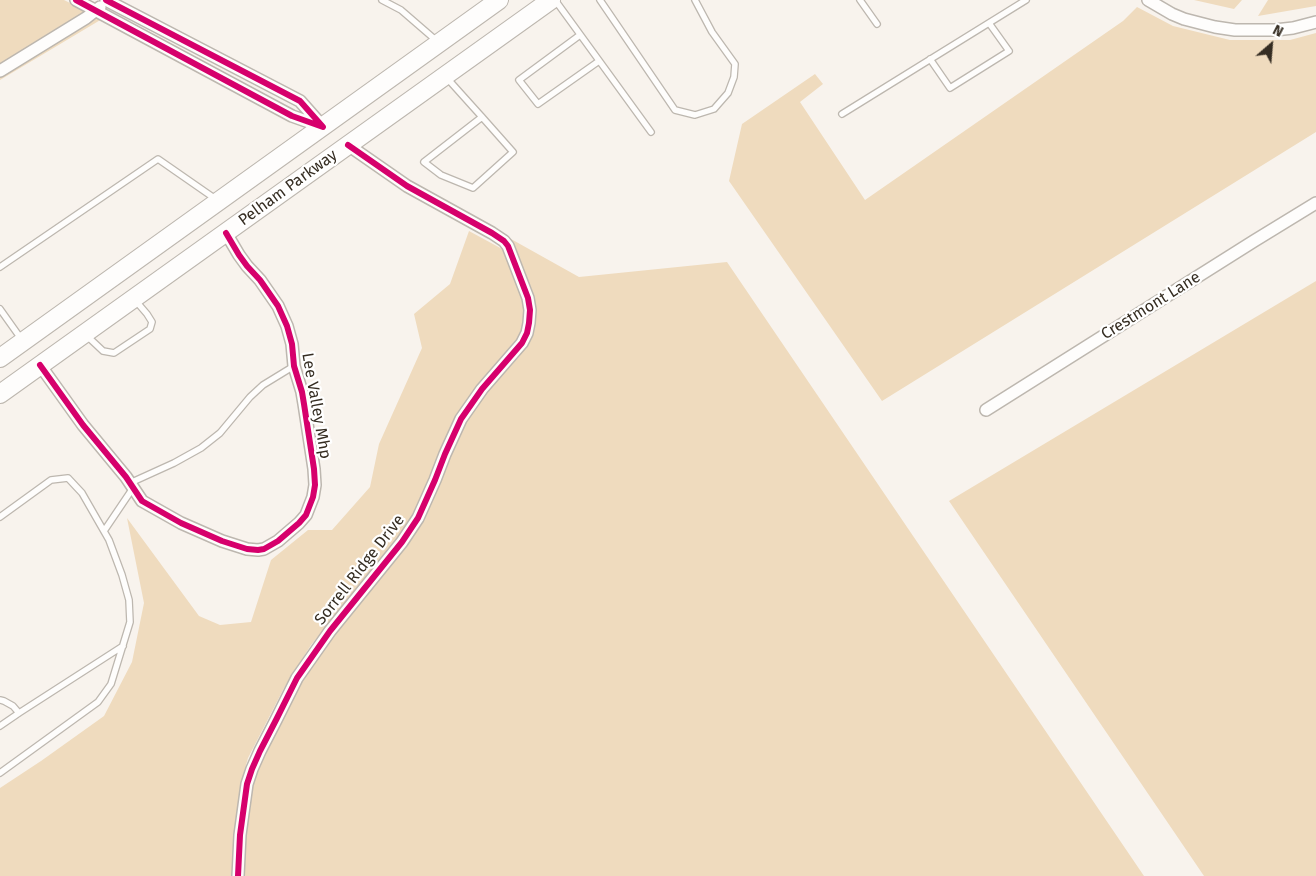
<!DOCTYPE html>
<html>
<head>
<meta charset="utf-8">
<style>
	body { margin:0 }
	#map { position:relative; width:1316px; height:876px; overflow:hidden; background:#f8f3ed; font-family:"Fira Sans",sans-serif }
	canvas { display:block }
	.north { position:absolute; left:1246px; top:20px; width:50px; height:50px; -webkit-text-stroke:4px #fff; paint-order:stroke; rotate:27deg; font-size:14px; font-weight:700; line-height:20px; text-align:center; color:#352d22 }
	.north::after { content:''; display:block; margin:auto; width:18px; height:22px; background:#352d22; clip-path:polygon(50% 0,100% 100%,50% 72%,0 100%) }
</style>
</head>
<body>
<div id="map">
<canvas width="1316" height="876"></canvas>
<div class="north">N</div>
</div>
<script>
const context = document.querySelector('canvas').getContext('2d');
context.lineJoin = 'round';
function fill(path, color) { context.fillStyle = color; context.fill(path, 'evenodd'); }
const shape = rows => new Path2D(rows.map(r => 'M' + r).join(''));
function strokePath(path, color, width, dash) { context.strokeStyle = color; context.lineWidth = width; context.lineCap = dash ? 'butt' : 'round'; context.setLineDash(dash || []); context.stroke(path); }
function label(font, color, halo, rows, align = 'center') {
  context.font = font + ' "Fira Sans",sans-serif'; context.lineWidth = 4.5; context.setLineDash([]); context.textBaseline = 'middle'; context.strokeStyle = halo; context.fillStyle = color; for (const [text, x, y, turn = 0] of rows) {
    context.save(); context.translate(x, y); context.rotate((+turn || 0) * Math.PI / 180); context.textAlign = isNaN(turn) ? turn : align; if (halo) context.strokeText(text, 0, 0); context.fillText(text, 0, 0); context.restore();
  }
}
fill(shape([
	[0,0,64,0,102,19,0,80],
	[1194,0,1242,0,1234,9],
	[1268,0,1316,0,1316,6,1258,16],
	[1137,7,1173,26,1230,40,1290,40,1316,33,1316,132,882,401,729,181,742,124,815,74,823,84,800,102,865,200,1123,21],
	[469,231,504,250,526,309,524,329,511,352,482,383,415,511,399,540,311,645,284,688,248,758,241,783,236,833,233,876,0,876,0,788,41,761,104,716,132,662,144,603,127,518,199,616,220,625,251,622,271,560,308,530,332,530,370,487,379,444,422,348,414,314,450,284],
	[511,239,579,277,727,262,1144,876,244,876,246,836,252,787,258,765,294,692,319,653,405,547,469,413,488,390,519,357,533,332,536,314,532,290],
	[1316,281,1316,876,1204,876,949,501]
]), '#efdbbe');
const service = shape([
	[382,0,401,10,438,42],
	[555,0,651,132],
	[600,0,675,110,695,115,714,109,728,93,734,77,735,64,712,32,695,0],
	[860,0,877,24],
	[580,35,519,80,538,104,599,61],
	[930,59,950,88,1009,51,989,23],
	[446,77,482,117,513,152,473,188,441,175,424,162,482,117],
	[842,114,1026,0],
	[0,267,158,159,217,200],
	[0,309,22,340],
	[86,335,103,351,114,353,150,329,152,322,147,314,135,300],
	[130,483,174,463,201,448,220,433,250,397,263,385,294,366],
	[0,517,51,480,68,478,82,493,109,540,122,575,129,600,130,622,111,684,98,702,0,773],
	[104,531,133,488],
	[0,700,4,701,13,706,19,713],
	[0,726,19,713,123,646]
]);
const minor = shape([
	[76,0,292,116,323,127,300,101,106,0],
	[1148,0,1172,14,1184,19,1215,27,1235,30,1275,30,1293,28,1316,22],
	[0,71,86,18,100,7],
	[40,365,83,425,126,477,142,501,181,523,222,541,247,549,258,550,264,549,278,541,299,523,306,515,313,497,315,485,314,469,304,404,302,392,294,366,292,344,287,326,278,306,260,280,247,266,239,255,226,233],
	[986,410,1254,241,1316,203],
	[238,876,240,835,247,784,252,769,260,751,276,720,297,678,330,631,402,542,418,518,435,480,445,454,461,419,482,389,522,343,527,333,529,323,530,310,528,298,508,246,504,241,492,233,407,186,348,145]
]);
const primary = shape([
	[0,358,499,0],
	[0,394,551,0]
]);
strokePath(service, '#bdb7af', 8);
strokePath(minor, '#bdb7af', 14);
strokePath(primary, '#bdb7af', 20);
strokePath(service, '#fefdfc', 5.5);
strokePath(minor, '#fefdfc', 11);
strokePath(primary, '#fefdfc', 18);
strokePath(shape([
	[76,0,292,116,323,127,300,101,106,0],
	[40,365,83,425,126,477,142,501,181,523,222,541,247,549,258,550,264,549,278,541,299,523,306,515,313,497,315,485,314,469,304,404,302,392,294,366,292,344,287,326,278,306,260,280,247,266,239,255,226,233],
	[238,876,240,835,247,784,252,769,260,751,276,720,297,678,330,631,402,542,418,518,435,480,445,454,461,419,482,389,522,343,527,333,529,323,530,310,528,298,508,246,504,241,492,233,407,186,348,145]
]), '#d6006c', 6);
label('16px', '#352d22', '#fff', [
	["Pelham Parkway",288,188,-36],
	["Crestmont Lane",1151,306,-32],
	["Lee Valley Mhp",316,406,80],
	["Sorrell Ridge Drive",360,570,-52]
]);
</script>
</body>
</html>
